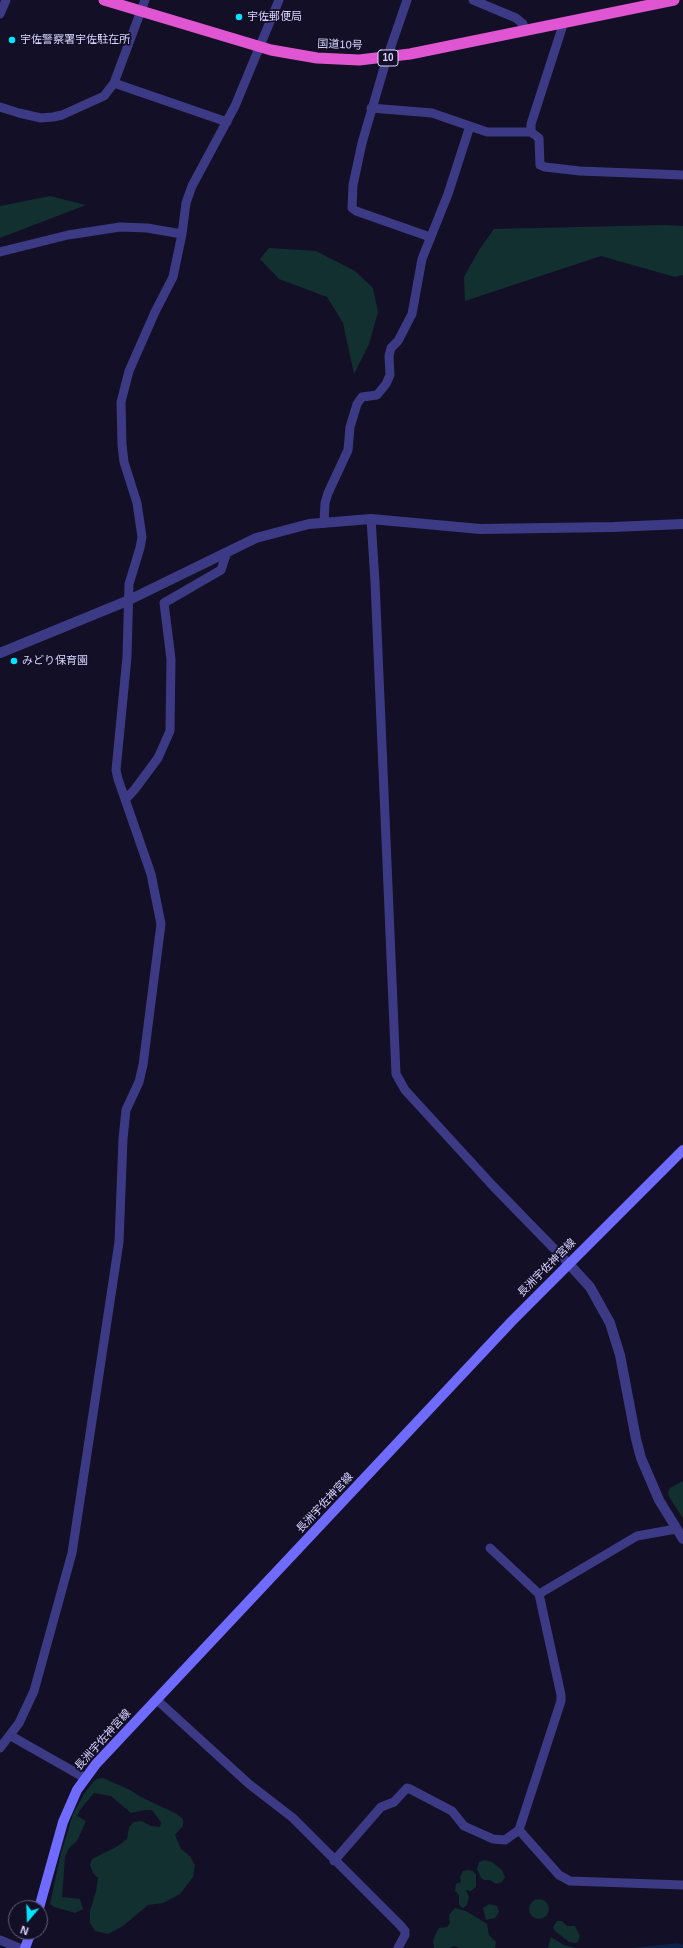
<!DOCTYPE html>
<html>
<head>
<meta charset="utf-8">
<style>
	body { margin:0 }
	#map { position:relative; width:683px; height:1948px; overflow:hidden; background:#130f26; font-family:Arial,sans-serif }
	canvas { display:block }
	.north { position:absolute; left:8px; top:1900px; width:40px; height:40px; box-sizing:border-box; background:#130f26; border:1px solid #625e7d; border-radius:50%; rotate:199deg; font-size:11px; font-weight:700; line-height:16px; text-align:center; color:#d9d4ff }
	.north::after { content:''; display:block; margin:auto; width:14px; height:18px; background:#00e5ff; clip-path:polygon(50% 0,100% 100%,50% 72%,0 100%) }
</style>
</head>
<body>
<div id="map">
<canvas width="683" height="1948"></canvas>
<div class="north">N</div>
</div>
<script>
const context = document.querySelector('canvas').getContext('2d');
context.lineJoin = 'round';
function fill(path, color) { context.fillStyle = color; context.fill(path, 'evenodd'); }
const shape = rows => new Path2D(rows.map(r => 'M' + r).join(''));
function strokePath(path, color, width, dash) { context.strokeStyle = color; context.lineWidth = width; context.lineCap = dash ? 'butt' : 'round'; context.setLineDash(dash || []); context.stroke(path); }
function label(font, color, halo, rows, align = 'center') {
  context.font = font + ' Arial,"Noto Sans JP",sans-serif'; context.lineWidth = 3.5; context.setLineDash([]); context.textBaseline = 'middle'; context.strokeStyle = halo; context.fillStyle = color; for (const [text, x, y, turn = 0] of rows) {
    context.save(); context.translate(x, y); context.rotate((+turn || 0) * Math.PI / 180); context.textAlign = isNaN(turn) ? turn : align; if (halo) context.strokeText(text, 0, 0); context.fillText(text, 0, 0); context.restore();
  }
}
fill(shape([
	[50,196,86,205,0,238,0,206],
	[664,225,683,226,683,275,675,277,601,256,465,301,464,277,479,250,494,229],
	[269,248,316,251,355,271,373,288,378,312,369,344,354,374,343,323,327,297,279,279,260,259],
	[683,1481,683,1518,669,1497,668,1492,670,1488],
	[103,1778,130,1790,141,1797,177,1814,183,1819,183,1826,175,1835,181,1849,190,1856,195,1865,193,1877,180,1894,163,1903,148,1905,123,1926,108,1934,95,1931,90,1923,90,1911,96,1891,98,1878,93,1873,90,1865,92,1859,118,1846,127,1839,129,1827,134,1822,142,1821,151,1826,160,1827,161,1822,152,1810,145,1810,131,1813,111,1796,94,1793,80,1810,77,1816,86,1821,77,1841,69,1848,65,1857,62,1897,80,1899,83,1909,75,1913,54,1907,50,1904,61,1853,73,1814,84,1794,93,1782,97,1779],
	[484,1860,492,1862,502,1870,505,1877,502,1882,496,1884,490,1880,484,1880,481,1878,477,1869,479,1862],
	[468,1870,473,1871,476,1875,476,1887,471,1891,466,1890,469,1897,467,1905,463,1908,459,1905,459,1895,455,1891,456,1884,461,1882,460,1877,463,1871],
	'529 1909a10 10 0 1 1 20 0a10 10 0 1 1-20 0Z',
	[489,1904,497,1906,499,1912,495,1918,486,1920,483,1908],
	[455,1908,466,1911,487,1924,489,1935,496,1942,495,1948,460,1948,453,1946,451,1948,434,1948,433,1942,435,1935,439,1928,447,1927,450,1923,449,1915],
	[557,1921,562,1921,567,1926,575,1926,580,1936,578,1942,576,1943,569,1942,555,1931,553,1927],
	[551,1937,564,1945,574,1948,548,1948]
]), '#12302f');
fill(shape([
	[678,1943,683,1945,683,1948,632,1948]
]), '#0c2248');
strokePath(shape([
	[407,0,386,61,362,143,353,185,352,208,356,211,430,237],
	[473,0,516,18,523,24,525,31],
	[0,14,6,0],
	[114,83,227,122],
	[0,107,19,113,41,118,53,117,62,115,104,96,114,83,145,0],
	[371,108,432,113,487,132,531,132,539,138,540,165,545,167,580,171,683,175],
	[531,132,531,124,562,28,561,23],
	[0,252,68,235,120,227,147,228,182,234],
	[371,519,375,582,396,1074,405,1090,493,1186,568,1263],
	[324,523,325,503,328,493,348,450,350,427,357,404,362,397,377,395,386,384,390,375,389,356,391,348,398,341,412,314,422,259,448,194,470,126],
	[125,800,135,789,158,758,170,731,171,659,164,603,221,570,227,552],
	[539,1594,637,1536,676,1529],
	[157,1700,249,1784,293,1818,400,1925,405,1931,405,1935,398,1948],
	[11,1736,85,1778],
	[0,1748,19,1723,34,1691,72,1553,119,1242,123,1139,126,1110,139,1082,143,1065,161,924,151,874,118,779,116,770,127,657,129,584,140,548,142,537,137,503,124,462,122,445,121,402,129,371,155,312,173,277,182,234,186,203,192,186,235,106,279,0],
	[519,1830,559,1875,570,1881,683,1885],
	[334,1861,381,1807,394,1802,407,1788,410,1789,452,1811,464,1826,493,1839,505,1840,519,1830,561,1701,561,1695,539,1594,490,1548],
	[0,1940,19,1948]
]), '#3d3a85', 9);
strokePath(shape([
	[0,653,127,601,256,538,309,524,371,519,480,529,613,527,683,524],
	[568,1263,590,1287,610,1323,620,1355,636,1439,641,1458,659,1500,683,1539]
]), '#3d3a85', 10);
strokePath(shape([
	[39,1908,63,1822,77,1790,96,1764,512,1321,683,1150],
	[25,1948,31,1932]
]), '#6f6bff', 10);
strokePath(shape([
	[104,0,271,50,317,58,359,60,410,54,674,0]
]), '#e055d1', 11);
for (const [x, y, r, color] of [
	[239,17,4,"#00e5ff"],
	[12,40,4,"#00e5ff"],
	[14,661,4,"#00e5ff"]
]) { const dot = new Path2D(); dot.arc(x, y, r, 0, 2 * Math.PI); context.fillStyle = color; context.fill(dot); strokePath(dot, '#130f26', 1.5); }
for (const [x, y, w] of [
	[388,58,20]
]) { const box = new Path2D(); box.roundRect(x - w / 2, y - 8, w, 16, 3); context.fillStyle = '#130f26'; context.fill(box); strokePath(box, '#d9d4ff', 1); }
label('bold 10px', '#d9d4ff', null, [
	["10",388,58]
]);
label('11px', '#d9d4ff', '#130f26', [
	["宇佐郵便局",247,17],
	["宇佐警察署宇佐駐在所",20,40],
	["みどり保育園",22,661]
], 'left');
label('11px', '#d9d4ff', '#130f26', [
	["国道10号",340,45,2],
	["長洲宇佐神宮線",547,1268,-45],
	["長洲宇佐神宮線",325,1503,-47],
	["長洲宇佐神宮線",103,1740,-48]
]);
</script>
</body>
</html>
